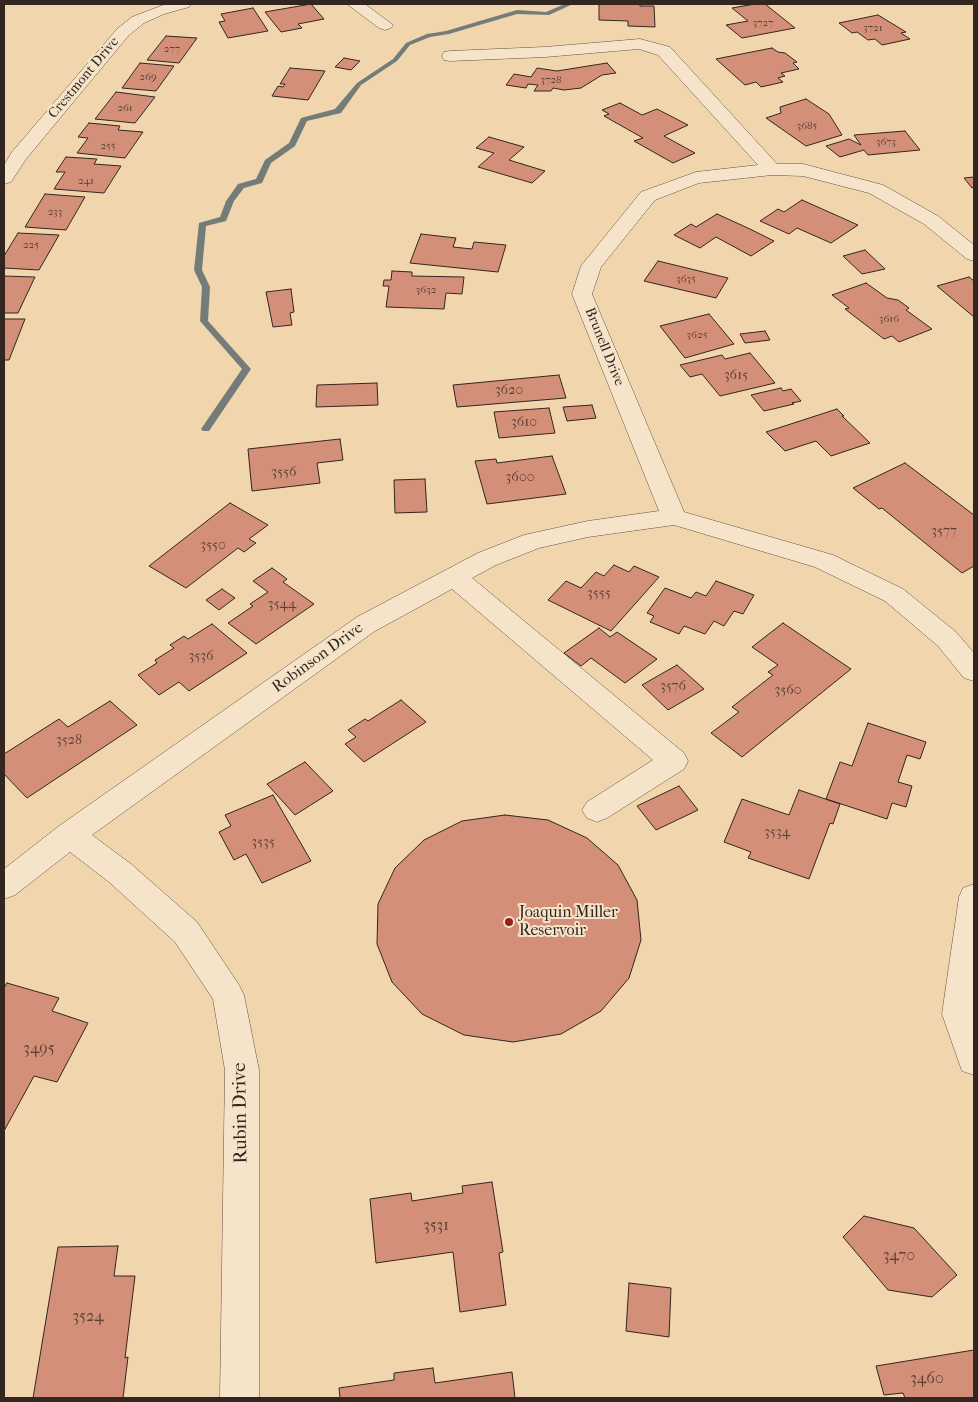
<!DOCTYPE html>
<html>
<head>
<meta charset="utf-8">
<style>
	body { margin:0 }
	#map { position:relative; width:978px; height:1402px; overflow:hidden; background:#f1d6ad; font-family:"IM FELL French Canon",serif }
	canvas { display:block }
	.frame { position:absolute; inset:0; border:5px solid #332520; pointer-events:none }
</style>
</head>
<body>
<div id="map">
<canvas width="978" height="1402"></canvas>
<div class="frame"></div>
</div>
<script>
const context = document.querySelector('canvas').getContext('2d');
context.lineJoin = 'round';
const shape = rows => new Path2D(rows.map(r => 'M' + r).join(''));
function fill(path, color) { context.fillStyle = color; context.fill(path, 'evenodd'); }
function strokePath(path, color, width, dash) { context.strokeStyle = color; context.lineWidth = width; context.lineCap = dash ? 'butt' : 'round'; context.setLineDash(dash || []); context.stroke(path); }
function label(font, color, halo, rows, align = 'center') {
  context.font = font + ' "IM FELL French Canon",serif'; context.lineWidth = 4; context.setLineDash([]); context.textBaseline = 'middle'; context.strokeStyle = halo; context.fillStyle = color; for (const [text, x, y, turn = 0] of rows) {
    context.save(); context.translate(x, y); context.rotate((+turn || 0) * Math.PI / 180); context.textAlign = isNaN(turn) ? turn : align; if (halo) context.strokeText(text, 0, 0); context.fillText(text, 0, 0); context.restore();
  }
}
fill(shape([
	[565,4,573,4,549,15,517,14,449,34,430,37,410,45,397,61,361,85,341,113,307,121,295,146,271,163,262,183,244,188,234,201,226,221,206,226,202,270,210,287,208,321,251,369,209,431,203,431,201,429,242,369,200,321,202,287,194,270,199,223,220,217,226,201,238,184,256,179,265,160,289,143,301,118,335,109,357,83,393,59,406,43,427,34,446,31,517,10,546,12,565,4]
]), '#747c79');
const building = shape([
	[311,4,324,19,298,24,302,28,281,32,265,12,311,4],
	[599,4,640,4,640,6,654,6,655,27,628,26,628,21,599,20,599,4],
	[755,4,765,4,795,28,742,38,726,25,748,21,732,8,755,4],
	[253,8,268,31,228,38,219,22,225,21,221,14,253,8],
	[878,15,906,32,901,33,910,39,882,45,875,39,868,40,857,32,852,33,839,23,878,15],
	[166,36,197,38,179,63,147,60,166,36],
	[772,48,778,52,785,53,797,62,793,63,799,69,781,73,785,76,778,78,783,82,761,87,756,82,745,85,716,59,772,48],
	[344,58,360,61,351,70,335,67,344,58],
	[140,63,174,66,156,91,122,88,140,63],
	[607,63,616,73,602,75,581,88,564,90,553,88,551,91,534,91,538,85,528,84,526,88,506,85,514,74,531,77,537,68,557,71,607,63],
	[290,68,325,71,308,100,272,96,278,86,283,87,285,84,280,84,290,68],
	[116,92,155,97,135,123,95,119,116,92],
	[806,99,829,114,842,135,806,146,766,118,781,113,780,107,806,99],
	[620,103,642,115,657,109,688,125,664,136,695,153,673,163,634,141,643,138,604,116,609,114,602,110,620,103],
	[89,123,120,126,118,130,143,132,125,158,77,153,88,138,78,137,89,123],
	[905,131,920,150,868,155,864,150,840,157,826,146,849,139,861,145,854,135,905,131],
	[489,137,524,147,509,160,545,171,532,183,478,167,494,153,476,148,489,137],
	[66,157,97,159,94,164,121,166,104,193,54,189,65,172,56,172,66,157],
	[974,177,974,187,972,188,964,178,974,177],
	[45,194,85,197,66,230,25,227,45,194],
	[802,200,858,225,831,243,797,228,789,234,760,221,778,209,784,212,802,200],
	[717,214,750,229,774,241,751,256,716,237,700,248,674,235,691,224,696,227,717,214],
	[18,233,59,235,39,270,4,268,4,256,18,233],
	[421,234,456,238,453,247,472,249,474,242,506,245,498,272,410,263,421,234],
	[865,250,885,269,862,274,843,256,865,250],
	[658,261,728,278,716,298,644,281,658,261],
	[392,271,412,272,412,276,464,277,462,294,446,293,444,309,386,307,389,286,383,286,384,280,391,280,392,271],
	[4,276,35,277,18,313,4,313,4,276],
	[969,277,974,281,974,317,937,286,969,277],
	[866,283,887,298,898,300,909,308,906,310,932,329,899,342,892,336,884,339,845,309,849,308,832,295,866,283],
	[291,289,294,312,290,313,292,325,273,327,266,292,291,289],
	[709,314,734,344,685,358,660,326,709,314],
	[4,319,25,319,9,360,4,360,4,319],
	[765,331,770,340,745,343,740,334,765,331],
	[750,353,775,383,720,396,702,374,690,377,680,365,722,355,725,359,750,353],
	[559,375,566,398,457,407,453,385,559,375],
	[377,383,378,405,316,407,317,385,377,383],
	[781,388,783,391,791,389,801,401,792,403,794,404,764,411,751,395,781,388],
	[592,405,596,418,567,421,563,407,592,405],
	[549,408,555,433,499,438,494,412,549,408],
	[837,409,844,416,842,416,870,443,831,456,816,441,785,451,766,432,837,409],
	[340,439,343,460,317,463,320,483,252,491,248,449,340,439],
	[552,456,566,494,487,504,475,461,496,459,497,463,552,456],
	[905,463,974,515,974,566,962,573,882,508,879,509,853,488,905,463],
	[425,479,427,512,395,513,394,480,425,479],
	[230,503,268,525,249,539,256,543,244,552,238,548,186,588,149,566,230,503],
	[614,565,629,572,634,566,659,577,611,631,548,600,566,581,581,588,596,572,604,576,614,565],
	[272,568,287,579,283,582,314,604,256,644,228,623,253,606,250,604,268,592,253,581,272,568],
	[716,581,754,595,743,614,734,611,724,626,714,621,705,634,684,626,679,634,650,622,654,616,647,613,665,588,691,598,696,592,706,596,716,581],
	[222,589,235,598,219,610,206,600,222,589],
	[783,623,851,669,742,757,711,733,739,712,732,707,773,675,768,672,778,665,752,647,783,623],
	[212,624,247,653,189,691,179,682,159,695,138,675,157,663,155,660,174,648,170,645,184,636,188,639,212,624],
	[599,628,610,637,617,632,657,659,625,683,591,658,581,666,564,653,599,628],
	[677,665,704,689,668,710,642,685,677,665],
	[401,700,426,722,364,762,345,744,356,737,348,730,365,719,368,721,401,700],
	[110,701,137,725,27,798,4,774,4,754,59,719,68,727,110,701],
	[868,723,926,742,920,759,907,755,898,782,912,786,906,807,892,803,887,819,826,799,840,762,852,766,868,723],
	[305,762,333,791,295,815,267,784,305,762],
	[679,786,698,810,656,830,637,806,679,786],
	[799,790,840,804,833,824,830,823,809,879,748,858,751,852,724,842,742,799,789,815,799,790],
	[273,795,311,861,262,883,246,854,234,860,219,832,231,826,225,815,273,795],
	[505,815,548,820,587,838,618,865,637,900,641,940,629,978,601,1011,561,1034,513,1042,464,1035,422,1014,392,982,377,944,378,904,395,868,424,840,462,821,505,815],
	[7,983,59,998,52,1011,88,1023,57,1082,34,1076,4,1131,4,988,7,983],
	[492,1182,503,1252,499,1253,506,1305,460,1312,453,1252,376,1263,370,1199,411,1193,412,1201,463,1193,462,1186,492,1182],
	[864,1216,914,1228,957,1275,932,1297,888,1290,843,1237,864,1216],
	[118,1246,114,1276,135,1276,125,1358,128,1357,123,1398,33,1398,58,1247,118,1246],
	[629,1283,671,1288,669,1337,626,1331,629,1283],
	[974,1350,974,1398,905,1398,903,1393,884,1395,876,1366,974,1350],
	[433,1368,435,1383,512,1372,515,1398,340,1398,339,1388,394,1380,394,1373,433,1368]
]);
fill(building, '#d38f78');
strokePath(building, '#332520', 1);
const minor = shape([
	[166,4,191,4,189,7,164,14,144,23,129,35,26,159,11,182,4,184,4,165,12,152,117,29,132,17,166,4],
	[347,4,365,4,393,25,391,28,385,30,379,28,347,4],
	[640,39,670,47,777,164,803,164,883,185,938,216,974,245,974,261,967,259,924,224,869,193,803,176,772,175,699,183,655,200,601,267,592,294,684,512,833,555,903,589,956,632,974,653,974,681,964,678,938,646,885,601,815,567,674,525,588,537,539,548,496,565,472,578,684,753,688,761,684,769,607,818,597,822,587,818,582,810,587,802,653,760,452,589,375,631,92,835,131,864,197,922,239,985,244,995,259,1070,259,1398,220,1398,225,1070,213,999,175,942,109,882,70,852,15,895,4,899,4,869,59,826,357,617,478,553,524,535,588,521,659,511,572,294,581,266,641,192,696,172,758,165,658,55,639,49,545,57,450,61,444,60,442,56,444,52,450,51,545,47,640,39],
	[974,884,974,1075,962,1071,942,1014,959,897,963,888,974,884]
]);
strokePath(minor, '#625143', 1);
fill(minor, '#f6e4ca');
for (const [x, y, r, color] of [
	[509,922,5,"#8f2418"]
]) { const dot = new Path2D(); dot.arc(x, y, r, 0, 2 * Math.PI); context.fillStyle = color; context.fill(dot); strokePath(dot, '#f6e4ca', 2); }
label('11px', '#5b4036', null, [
	["3727",763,23],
	["3721",873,28],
	["277",172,49],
	["269",148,77],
	["3728",551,80],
	["261",125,108],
	["3685",807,126],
	["3673",886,142],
	["255",108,146],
	["241",86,181],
	["233",55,212],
	["225",31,245],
	["3635",686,279],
	["3632",426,290],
	["3616",889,319],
	["3625",697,335]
]);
label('14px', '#332520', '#f6e4ca', [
	["Crestmont Drive",84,78,-50],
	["Brunell Drive",604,347,68]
]);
label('14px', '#5b4036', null, [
	["3615",736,376],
	["3620",509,391],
	["3610",524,423],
	["3556",284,473],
	["3600",520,478],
	["3577",944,532],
	["3550",213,546],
	["3555",599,594],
	["3544",282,605],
	["3536",201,657],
	["3576",673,687],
	["3560",788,691],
	["3528",69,741],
	["3534",777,833],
	["3535",263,843]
]);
label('16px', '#332520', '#f6e4ca', [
	["Robinson Drive",318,658,-36]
]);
label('16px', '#332520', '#f6e4ca', [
	["Joaquin Miller",519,913],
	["Reservoir",519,931]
], 'left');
label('16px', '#5b4036', null, [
	["3495",39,1049],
	["3531",436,1226],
	["3470",899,1256],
	["3524",88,1317],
	["3460",927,1379]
]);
label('19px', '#332520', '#f6e4ca', [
	["Rubin Drive",241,1113,-91]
]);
</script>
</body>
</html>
